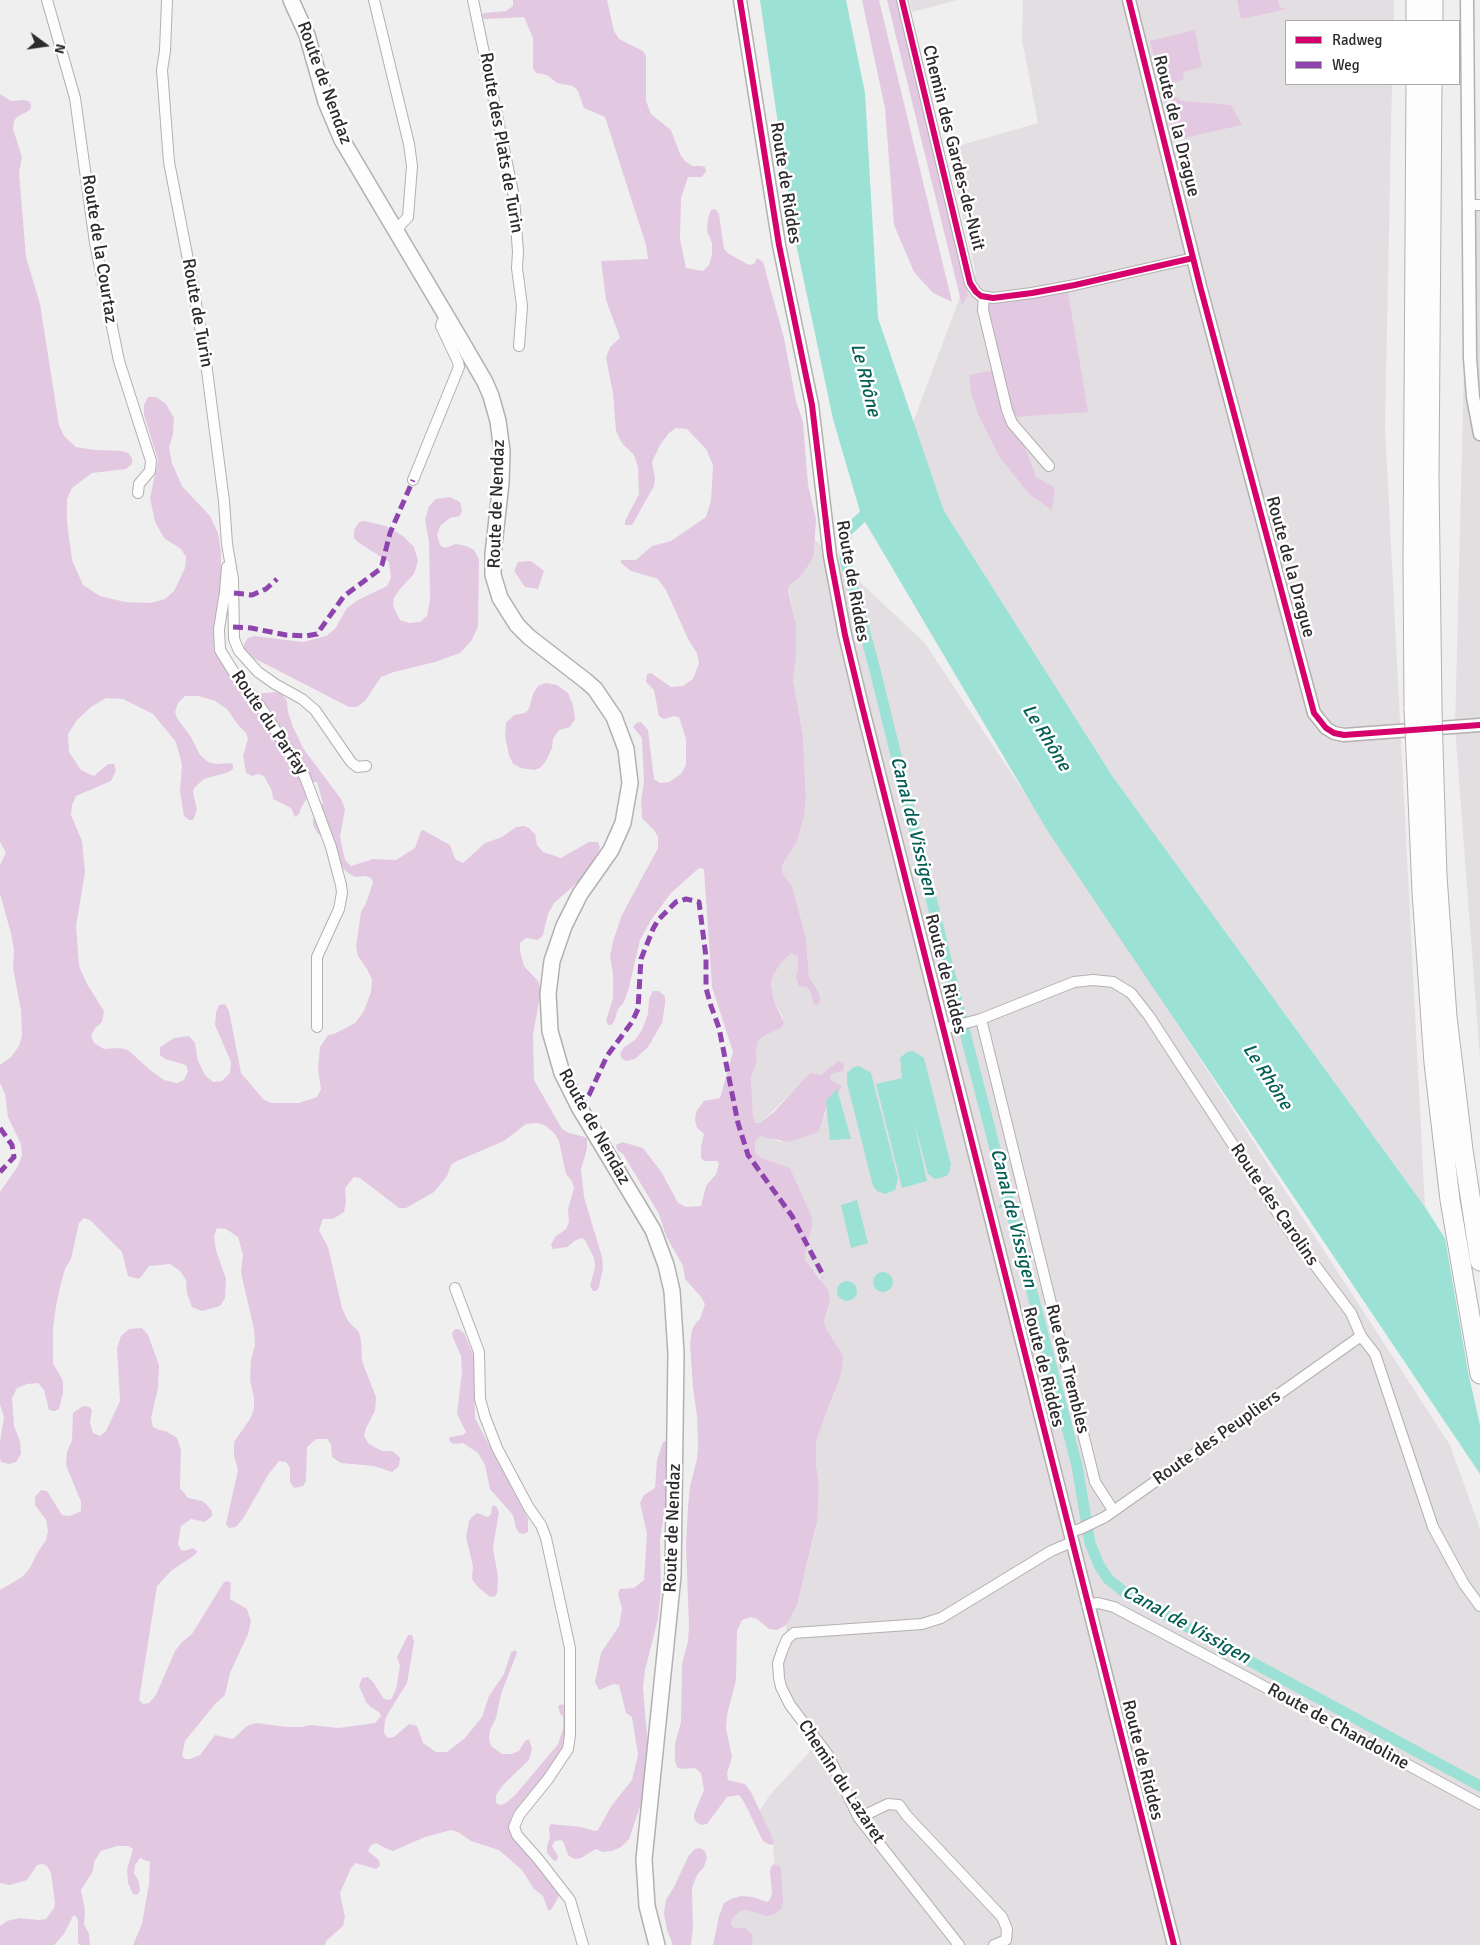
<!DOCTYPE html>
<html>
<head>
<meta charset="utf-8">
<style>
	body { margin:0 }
	#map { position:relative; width:1480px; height:1945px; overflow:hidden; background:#f0eff0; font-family:Signika,sans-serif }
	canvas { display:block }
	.legend { position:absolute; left:1285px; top:20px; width:175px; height:65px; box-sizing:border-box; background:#fff; border:1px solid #abaaab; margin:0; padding:6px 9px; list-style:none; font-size:15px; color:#2c2a2c }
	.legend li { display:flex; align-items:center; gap:10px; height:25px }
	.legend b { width:25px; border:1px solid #abaaab }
	.north { position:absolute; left:20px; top:20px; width:50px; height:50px; -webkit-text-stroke:4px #fff; paint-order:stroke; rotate:104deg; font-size:14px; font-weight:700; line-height:20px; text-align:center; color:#2c2a2c }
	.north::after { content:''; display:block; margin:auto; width:18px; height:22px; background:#2c2a2c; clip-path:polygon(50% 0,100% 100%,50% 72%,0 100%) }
</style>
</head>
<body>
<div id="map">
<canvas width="1480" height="1945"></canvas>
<ul class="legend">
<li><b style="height:6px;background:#d6006c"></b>Radweg</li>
<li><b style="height:6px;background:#8e44ad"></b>Weg</li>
</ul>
<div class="north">N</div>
</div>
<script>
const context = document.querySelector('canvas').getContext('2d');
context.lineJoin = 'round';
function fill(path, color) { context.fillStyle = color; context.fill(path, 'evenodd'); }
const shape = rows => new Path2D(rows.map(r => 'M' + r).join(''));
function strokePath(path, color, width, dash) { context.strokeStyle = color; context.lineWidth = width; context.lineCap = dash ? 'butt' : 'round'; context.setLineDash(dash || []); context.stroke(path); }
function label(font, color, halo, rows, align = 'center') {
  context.font = font + ' Signika,sans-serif'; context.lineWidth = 5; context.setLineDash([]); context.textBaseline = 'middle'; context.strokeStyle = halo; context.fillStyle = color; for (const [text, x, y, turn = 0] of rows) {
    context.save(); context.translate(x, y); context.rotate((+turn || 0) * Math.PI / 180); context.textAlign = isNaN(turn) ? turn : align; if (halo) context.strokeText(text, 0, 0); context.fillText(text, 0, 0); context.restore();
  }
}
fill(shape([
	[909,0,958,0,912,12],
	[1023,0,1394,0,1394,21,1286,21,1286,84,1392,84,1385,428,1425,1207,1113,777,944,511,913,422,967,278,976,275,947,149,1038,123,1022,40],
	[1468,205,1480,205,1480,1059,1455,728],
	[815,540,924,642,1131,953,1450,1445,1480,1529,1480,1945,753,1945,752,1934,746,1928,735,1928,731,1925,732,1919,739,1912,746,1910,766,1916,773,1915,779,1865,774,1864,773,1839,759,1812,769,1796,814,1747,780,1693,777,1651,787,1632,786,1625,797,1606,815,1533,819,1486,816,1464,816,1441,834,1394,842,1354,827,1330,824,1322,828,1311,820,1277,805,1259,805,1254,812,1227,812,1217,790,1168,760,1157,755,1152,755,1142,760,1136,766,1136,780,1142,825,1116,825,1111,833,1097,838,1084,831,1080,830,1077,832,1074,843,1071,835,1063,825,1073,821,1075,812,1073,760,1123,755,1123,753,1116,751,1077,757,1061,756,1051,758,1041,766,1035,781,1028,783,1017,774,1001,771,985,773,975,782,962,791,953,798,956,798,968,796,978,810,991,813,1002,818,991,809,977,806,938,792,886,783,874,782,864,797,842,804,816,806,799,803,736,793,680,796,656,796,624,788,587,800,577,814,553]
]), '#e3dee2');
fill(shape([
	[513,0,607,0,614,31,619,39,643,51,646,56,646,101,651,114,671,130,680,154,685,161,692,166,701,166,705,167,706,171,702,177,688,177,681,198,680,239,686,268,703,271,709,265,712,255,712,243,707,231,708,218,711,210,715,209,719,214,724,249,729,254,749,265,754,264,757,258,763,262,784,338,796,401,803,422,808,485,816,519,814,553,812,560,800,577,789,586,788,591,796,624,796,656,793,680,803,736,806,799,804,816,797,842,782,865,783,874,792,886,806,938,809,977,818,991,820,999,818,1005,815,1005,813,1002,810,991,806,987,799,986,796,978,798,968,798,956,791,953,782,962,773,975,771,985,774,1001,784,1023,781,1028,766,1035,758,1041,756,1051,757,1061,751,1077,753,1116,755,1123,760,1123,775,1111,809,1074,812,1073,821,1075,838,1061,844,1064,843,1071,832,1074,830,1077,831,1080,841,1086,841,1089,833,1097,825,1111,819,1131,811,1135,788,1142,760,1136,755,1142,755,1152,760,1157,790,1168,812,1217,812,1227,805,1254,805,1259,828,1290,830,1300,824,1322,827,1330,842,1354,843,1361,841,1374,816,1441,816,1464,819,1486,817,1522,797,1606,786,1625,777,1630,769,1629,757,1619,751,1617,742,1620,737,1631,736,1680,727,1715,726,1729,732,1757,727,1773,728,1780,745,1784,751,1792,773,1839,774,1844,770,1845,763,1841,744,1802,739,1795,727,1797,707,1824,701,1825,696,1822,694,1818,694,1814,704,1790,701,1773,695,1768,681,1769,677,1767,675,1761,675,1744,681,1722,682,1664,688,1641,689,1626,686,1545,688,1507,690,1486,697,1459,698,1447,697,1415,693,1388,690,1344,692,1330,696,1323,700,1319,705,1304,701,1297,685,1279,683,1266,666,1236,659,1214,623,1154,617,1150,616,1145,622,1142,643,1148,662,1173,678,1203,686,1207,701,1206,706,1186,716,1174,719,1164,717,1161,704,1161,701,1158,701,1147,704,1134,697,1128,695,1120,696,1112,704,1101,720,1098,733,1052,712,987,704,869,699,868,671,893,651,920,640,940,628,991,624,1002,618,1009,614,1022,611,1025,608,1025,606,1021,613,998,613,973,610,957,613,941,622,915,658,848,658,837,654,830,642,818,641,801,644,783,642,738,633,727,636,723,641,722,648,730,654,779,660,783,669,782,681,774,686,765,686,739,679,717,674,716,664,719,659,716,654,690,646,682,647,674,651,673,671,687,683,686,693,679,699,663,697,653,689,641,666,590,658,579,631,571,621,563,621,560,636,560,652,546,671,541,706,517,711,500,713,465,706,449,687,429,676,428,669,433,660,445,652,462,655,479,654,486,632,525,625,525,625,521,639,494,638,467,634,455,622,443,616,431,613,393,606,358,610,347,620,338,606,300,601,261,648,259,646,245,605,117,584,108,578,91,573,86,557,83,547,75,536,73,533,68,533,38,524,17,486,19,483,18,482,15,484,13,506,11,513,6],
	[862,0,879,0,952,302,933,293,914,272,894,225,885,108],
	[887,0,900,0,968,295,962,305],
	[1237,0,1277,0,1280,7,1287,9,1241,19],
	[1195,30,1202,67,1183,72,1184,79,1171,84,1166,85,1160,81,1150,41],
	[0,94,11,101,25,100,30,102,31,106,30,110,17,117,14,121,13,129,22,157,19,172,26,257,40,304,59,425,64,436,76,447,95,450,122,451,128,453,132,458,132,464,126,469,92,473,72,488,67,499,67,522,72,560,83,585,100,596,125,602,151,603,165,599,174,591,185,568,186,557,181,549,164,538,155,522,150,498,158,460,144,415,144,405,148,397,156,397,166,404,174,418,173,434,169,448,172,463,182,486,210,516,218,533,221,552,221,593,224,644,239,687,243,693,247,695,275,692,282,694,287,701,288,712,293,727,303,748,341,799,345,809,340,837,345,860,351,866,373,859,396,860,415,848,421,831,423,830,450,845,455,859,463,863,485,843,502,837,516,827,524,826,529,828,535,834,537,845,543,852,561,858,589,842,598,842,600,848,586,875,554,903,548,914,543,935,538,940,526,938,520,943,520,951,524,966,538,981,541,990,533,1035,534,1080,562,1129,569,1133,585,1137,587,1139,587,1149,581,1169,584,1197,602,1257,603,1268,599,1287,596,1291,593,1291,590,1286,595,1267,594,1258,585,1240,582,1238,576,1240,567,1247,553,1249,551,1245,555,1237,566,1229,569,1222,568,1209,574,1188,572,1181,566,1174,559,1141,554,1133,546,1126,538,1123,526,1124,504,1141,457,1161,451,1165,447,1176,434,1192,406,1208,399,1208,360,1178,354,1177,345,1188,346,1202,344,1212,333,1219,323,1219,319,1230,328,1247,342,1308,348,1321,359,1332,361,1341,362,1361,376,1397,375,1411,366,1428,364,1436,369,1444,382,1451,392,1451,396,1454,400,1458,399,1466,392,1472,374,1466,341,1463,332,1457,331,1444,327,1439,316,1439,307,1447,306,1481,303,1486,294,1488,290,1482,290,1468,286,1462,279,1461,268,1475,244,1517,236,1527,229,1528,226,1524,238,1470,234,1456,234,1442,250,1419,254,1409,254,1398,250,1380,251,1360,255,1345,254,1329,241,1273,243,1255,238,1237,226,1229,217,1228,214,1236,216,1250,226,1279,225,1298,220,1306,202,1311,192,1307,187,1294,186,1280,180,1271,170,1264,149,1266,142,1276,138,1279,128,1276,122,1252,90,1220,84,1218,79,1223,71,1259,65,1269,61,1283,56,1306,53,1328,53,1363,63,1381,63,1393,59,1409,55,1411,49,1410,44,1390,38,1383,27,1384,17,1388,12,1398,14,1426,20,1441,21,1454,16,1462,9,1464,1,1462,0,1459,0,1441,4,1417,0,1404,0,1192,18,1166,22,1155,21,1144,8,1117,5,1094,0,1083,0,1065,11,1057,19,1046,22,1036,21,1010,13,968,14,950,11,933,0,894,0,865,6,853,0,842],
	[185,696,199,696,215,701,227,709,238,725,246,733,248,739,243,756,246,773,252,776,258,774,264,776,272,791,273,799,291,808,295,817,299,814,301,808,307,798,310,782,317,782,323,803,313,818,313,825,318,834,331,838,342,867,348,873,355,877,366,876,371,878,373,882,366,903,361,912,356,947,358,956,367,969,372,980,371,992,364,1011,355,1023,334,1034,328,1035,320,1047,318,1068,321,1089,317,1097,299,1103,272,1103,264,1100,241,1073,229,1011,225,1004,219,1005,216,1013,215,1025,231,1062,230,1073,222,1081,213,1082,205,1075,198,1061,195,1043,189,1036,174,1038,160,1047,160,1055,165,1059,186,1065,188,1071,184,1080,177,1083,164,1080,150,1070,128,1050,119,1048,104,1049,94,1043,91,1036,95,1028,102,1022,104,1011,87,984,79,966,76,926,85,872,82,841,71,815,72,805,76,796,111,781,116,770,114,764,108,764,94,776,81,770,69,752,68,734,77,720,91,707,106,698,123,699,153,714,176,742,182,765,180,791,184,816,189,820,193,820,197,810,193,792,194,788,204,779,229,772,233,769,233,765,231,763,216,764,208,762,200,755,191,737,177,718,175,712,178,703],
	[1173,95,1182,101,1231,105,1242,125,1174,140,1164,100],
	[1068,292,1088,412,1014,417,1036,477,1055,488,1052,510,1029,494,999,456,978,414,971,392,969,375,995,370,985,303],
	[450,497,460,502,462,510,460,516,450,518,440,526,437,535,440,545,445,548,456,544,466,546,474,550,479,559,478,626,472,640,460,653,435,662,394,672,381,677,365,701,357,707,349,707,248,655,244,650,244,644,248,638,254,636,303,642,326,636,335,629,347,608,358,600,387,586,391,578,389,562,359,543,354,538,354,530,359,522,364,521,386,526,403,536,414,547,418,561,414,574,400,589,394,598,393,606,400,620,409,623,420,622,427,616,430,600,429,542,425,520,429,506,436,499],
	[531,561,544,571,538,589,525,587,514,571,518,562],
	[546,683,557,685,568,693,573,705,575,719,570,727,559,730,553,739,552,748,546,761,540,768,534,770,521,768,513,764,509,755,505,737,506,723,514,715,525,713,529,709,533,694,538,686],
	[653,991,659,991,665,996,665,1004,662,1023,648,1047,635,1059,626,1061,622,1059,620,1054,624,1047,635,1040,642,1030,648,1014,649,999],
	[142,1328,148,1335,159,1365,158,1388,151,1418,153,1427,159,1430,166,1431,177,1438,181,1450,180,1488,188,1498,202,1501,206,1504,212,1511,212,1516,205,1522,191,1519,181,1526,178,1544,181,1550,184,1551,193,1548,197,1551,196,1554,171,1571,157,1586,139,1700,143,1704,149,1703,156,1695,175,1651,182,1642,192,1634,224,1582,228,1581,231,1583,230,1599,247,1609,251,1621,248,1634,230,1673,225,1695,215,1704,185,1741,182,1756,185,1759,190,1759,200,1755,215,1735,233,1739,247,1726,256,1723,287,1727,302,1727,310,1725,339,1728,375,1723,381,1716,380,1713,371,1707,366,1702,359,1686,362,1678,368,1677,373,1682,384,1699,389,1700,392,1698,396,1689,400,1666,397,1657,408,1635,412,1635,414,1642,407,1683,389,1712,385,1720,384,1733,388,1738,394,1737,409,1724,417,1726,423,1743,436,1752,447,1752,465,1738,482,1717,489,1696,504,1674,511,1652,516,1650,517,1653,501,1694,496,1718,490,1730,489,1738,491,1746,502,1754,511,1754,519,1751,525,1741,529,1739,532,1749,529,1760,503,1785,496,1795,496,1803,500,1805,506,1803,516,1794,554,1749,558,1744,563,1729,563,1716,560,1714,558,1706,562,1704,567,1708,567,1741,555,1763,519,1805,511,1818,510,1826,520,1846,557,1887,559,1896,551,1910,548,1910,543,1896,534,1889,522,1870,499,1850,471,1841,458,1832,451,1830,425,1837,393,1851,383,1847,376,1843,371,1845,368,1851,379,1860,380,1866,376,1869,356,1863,351,1868,340,1893,345,1917,343,1926,326,1941,325,1945,133,1945,142,1924,149,1884,150,1862,140,1858,135,1865,134,1873,139,1882,140,1891,137,1895,133,1894,128,1883,127,1869,133,1849,128,1846,117,1846,101,1851,94,1862,93,1871,81,1890,85,1910,84,1924,89,1934,90,1945,80,1945,78,1943,78,1921,76,1916,73,1916,64,1934,54,1945,0,1945,0,1926,7,1921,19,1918,39,1920,46,1919,54,1908,55,1903,51,1873,47,1866,43,1864,37,1865,27,1880,10,1885,0,1883,0,1590,22,1577,30,1568,36,1555,46,1540,48,1531,46,1520,35,1505,35,1497,41,1490,47,1491,62,1515,70,1516,81,1511,81,1502,66,1465,67,1452,72,1440,73,1413,83,1406,89,1407,92,1410,90,1422,93,1433,100,1436,106,1431,120,1401,117,1348,121,1336,129,1329],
	[455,1329,459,1329,464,1333,474,1356,475,1418,528,1519,528,1532,524,1534,519,1533,516,1528,513,1515,490,1489,485,1465,478,1453,463,1443,453,1444,449,1440,450,1437,463,1435,466,1432,457,1414,462,1372,461,1356,453,1338,452,1333],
	[665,1441,667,1443,668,1448,665,1472,667,1495,660,1540,661,1590,658,1619,645,1670,643,1688,648,1747,643,1798,629,1839,621,1847,612,1851,603,1852,596,1849,581,1858,574,1859,568,1855,563,1841,560,1840,555,1841,552,1846,558,1856,557,1860,554,1861,547,1853,547,1846,550,1838,549,1828,551,1824,581,1827,595,1831,598,1830,612,1805,632,1780,638,1755,632,1717,626,1713,619,1685,614,1684,599,1690,595,1682,601,1653,619,1626,622,1609,618,1594,620,1589,634,1588,644,1580,647,1534,640,1503,644,1495,655,1488,657,1460,663,1442],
	[492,1506,496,1506,499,1512,493,1548,498,1577,497,1594,494,1597,489,1596,478,1587,472,1579,473,1566,466,1537,469,1521,472,1517,477,1513,488,1517,491,1514],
	[700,1848,705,1851,707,1858,704,1867,697,1875,692,1888,693,1927,691,1945,673,1945,667,1930,664,1913,666,1900,674,1887,689,1855,695,1849],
	[774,1864,779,1865,781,1869,783,1903,781,1909,773,1915,766,1916,746,1910,739,1912,732,1919,731,1925,735,1928,746,1928,752,1934,753,1945,713,1945,719,1916,724,1903,731,1899,741,1896,753,1897,767,1902,770,1900,772,1893,770,1872,771,1867]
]), '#e3c8e2');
fill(shape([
	[760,0,846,0,865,93,878,318,944,511,1113,777,1425,1207,1480,1293,1480,1474,1047,830,861,515,833,419,794,234],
	[913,1051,924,1058,951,1165,948,1175,943,1177,935,1179,928,1174,913,1118,927,1181,902,1188,876,1084,902,1078,900,1058,907,1052],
	[859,1066,871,1073,898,1179,895,1190,885,1194,877,1191,873,1186,847,1083,847,1073,854,1067],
	[837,1089,851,1139,830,1140,826,1101],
	[857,1200,868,1243,851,1248,841,1205],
	'873 1282a10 10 0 1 1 20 0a10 10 0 1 1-20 0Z',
	'837 1291a10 10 0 1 1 20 0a10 10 0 1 1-20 0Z'
]), '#9be1d6');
fill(shape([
	[1444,1232,1480,1289,1480,1425,1468,1372]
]), '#f0eff0');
strokePath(shape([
	[1000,1207,1008,1195]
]), '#9be1d6', 3);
strokePath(shape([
	[872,508,846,532,845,559,875,670,946,959,1077,1466,1090,1543,1099,1565,1108,1579,1128,1595,1480,1786]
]), '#9be1d6', 11);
const minor = shape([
	[47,0,75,98,95,243,119,361,151,461,150,471,139,484,138,493],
	[167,0,165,51,162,70,169,162,190,270,205,355,224,501,227,544,233,579,234,639,239,651,258,672,275,684,302,699,315,710,351,762,357,767,366,766],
	[374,0,409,144,412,166,408,217,395,231],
	[473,0,514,197,518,252,517,268,522,306,519,346],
	[902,0,970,283,976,292,981,296,993,298,1032,293,1075,285,1193,258],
	[1468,205,1480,205],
	[984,297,983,310,1007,410,1012,423,1049,466],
	[413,480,459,367,458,362,441,326,442,322,447,318],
	[227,567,225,592,219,629,220,650,233,671,264,712,305,777,331,847,341,885,342,893,339,909,317,957,317,1027],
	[981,1019,1095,1482,1113,1510],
	[943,1029,981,1019,1074,982,1093,980,1113,982,1131,993,1149,1016,1290,1232,1351,1313,1361,1336,1375,1354,1433,1527,1464,1584,1480,1606],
	[455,1288,479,1352,480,1399,485,1417,497,1448,529,1508,541,1525,546,1538,570,1648,570,1735,568,1749,548,1779,519,1815,514,1827,517,1835,539,1860,570,1900,583,1945],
	[1069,1532,1080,1529,1105,1517,1361,1336],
	[1087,1605,1098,1603,1114,1607,1252,1680,1480,1804],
	[859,1818,888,1804,899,1805,907,1816,1002,1917,1007,1929,1006,1940,994,1945],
	[959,1945,859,1818,828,1755,790,1705,781,1687,779,1678,778,1663,782,1651,787,1639,794,1633,922,1624,941,1618,1051,1551,1072,1542]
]);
const tertiary = shape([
	[740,0,779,245,812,405,830,556,845,635,862,706,1174,1945],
	[1129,0,1200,286,1314,713,1326,728,1334,733,1344,735,1480,725],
	[1467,0,1470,358,1473,397,1480,434]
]);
const secondary = shape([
	[291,0,307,35,326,102,342,140,463,344,485,382,491,396,498,421,502,451,501,483,493,554,493,575,500,598,517,625,529,637,586,681,595,689,614,717,626,749,630,783,623,823,611,850,580,894,564,926,552,961,548,994,549,1011,550,1031,562,1073,579,1107,653,1230,666,1265,672,1291,676,1353,673,1576,644,1859,647,1906,657,1945]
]);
const motorway = shape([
	[1416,21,1416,0],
	[1433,21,1433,0],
	[1432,708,1429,477,1432,84],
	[1414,709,1413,558,1416,84],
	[1433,748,1437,876,1447,1017,1463,1150,1480,1261],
	[1416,751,1422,892,1434,1063,1450,1200,1480,1374]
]);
strokePath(minor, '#b2b0b1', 12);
strokePath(tertiary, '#b2b0b1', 15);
strokePath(secondary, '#b2b0b1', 18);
strokePath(motorway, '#b2b0b1', 21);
strokePath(minor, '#fdfdfd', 10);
strokePath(tertiary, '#fdfdfd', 12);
strokePath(secondary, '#fdfdfd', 15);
strokePath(motorway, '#fdfdfd', 19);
const motorwayBridge = shape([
	[1432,708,1433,748],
	[1414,709,1416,751]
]);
strokePath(motorwayBridge, '#b2b0b1', 21, []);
strokePath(motorwayBridge, '#fdfdfd', 19);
strokePath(shape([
	[234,593,252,595,266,589,277,579],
	[233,627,251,628,286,635,306,636,317,634,344,596,379,570,382,565,390,533,413,480],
	[579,1107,589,1095,607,1056,632,1022,638,1009,641,959,653,929,658,920,676,902,686,899,699,902,706,957,706,988,711,1006,719,1028,738,1123,748,1155,792,1216,824,1277],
	[0,1128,12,1145,14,1157,0,1172]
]), '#8e44ad', 5, [10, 5]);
strokePath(shape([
	[740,0,779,245,812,405,830,556,845,635,862,706,1174,1945],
	[902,0,970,283,976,292,981,296,993,298,1032,293,1075,285,1193,258],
	[1129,0,1200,286,1314,713,1326,728,1334,733,1344,735,1480,725]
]), '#d6006c', 6);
label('18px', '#2c2a2c', '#fff', [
	["Route de Nendaz",324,83,70],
	["Route de la Drague",1176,126,76],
	["Route des Plats de Turin",501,143,80],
	["Chemin des Gardes-de-Nuit",953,148,76],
	["Route de Riddes",785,183,81],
	["Route de la Courtaz",99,249,81],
	["Route de Turin",197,313,80],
	["Route de Nendaz",497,504,-88],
	["Route de la Drague",1290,567,75],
	["Route de Riddes",852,581,80],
	["Route du Parfay",269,723,56],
	["Route de Riddes",945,974,76],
	["Route de Nendaz",594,1127,61],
	["Route des Carolins",1274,1205,56],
	["Route de Riddes",1043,1367,76],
	["Rue des Trembles",1067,1369,76],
	["Route des Peupliers",1217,1438,-35],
	["Route de Nendaz",673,1528,-88],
	["Route de Chandoline",1338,1727,29],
	["Route de Riddes",1142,1760,76],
	["Chemin du Lazaret",841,1782,57]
]);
label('italic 19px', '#055e54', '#fff', [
	["Le Rhône",865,380,76],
	["Le Rhône",1046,738,58],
	["Canal de Vissigen",913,826,76],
	["Le Rhône",1267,1077,57],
	["Canal de Vissigen",1013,1218,76],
	["Canal de Vissigen",1186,1625,29]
]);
</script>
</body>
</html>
